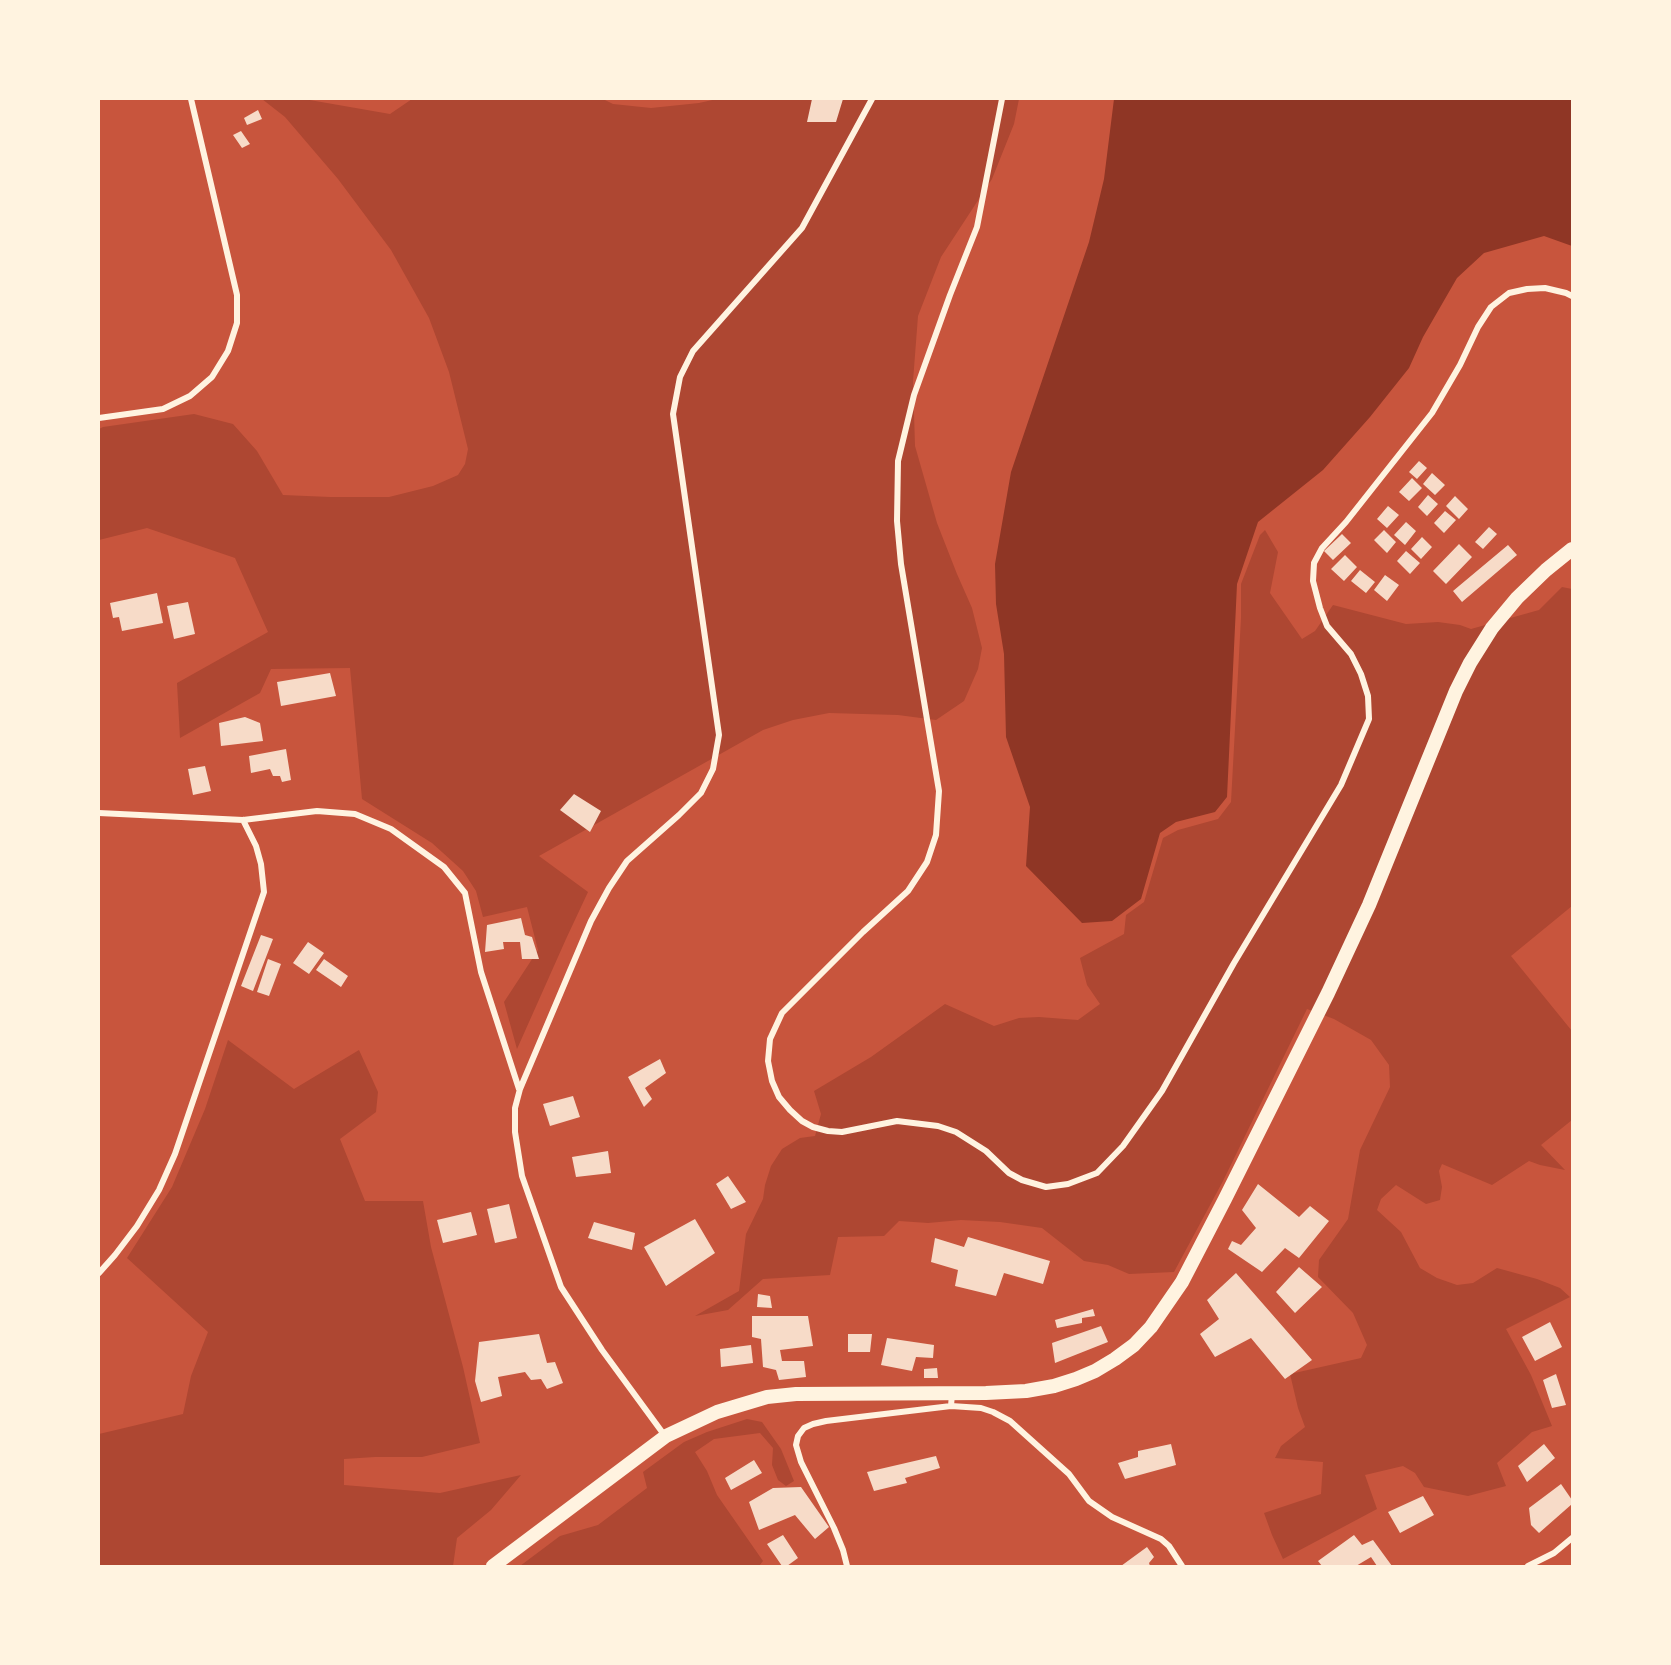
<!DOCTYPE html>
<html>
<head>
<meta charset="utf-8">
<style>
	body { margin:0 }
	#map { position:relative; width:1671px; height:1665px; overflow:hidden; background:#c8553d; font-family:"Zilla Slab",serif }
	canvas { display:block }
	.frame { position:absolute; inset:0; border:100px solid #fff3e0; pointer-events:none }
</style>
</head>
<body>
<div id="map">
<canvas width="1671" height="1665"></canvas>
<div class="frame"></div>
</div>
<script>
const context = document.querySelector('canvas').getContext('2d');
context.lineJoin = 'round';
function fill(path, color) { context.fillStyle = color; context.fill(path, 'evenodd'); }
const shape = rows => new Path2D(rows.map(r => 'M' + r).join(''));
function strokePath(path, color, width, dash) { context.strokeStyle = color; context.lineWidth = width; context.lineCap = dash ? 'butt' : 'round'; context.setLineDash(dash || []); context.stroke(path); }
fill(shape([
	[262,99,304,99,390,114,412,99,603,99,613,104,651,108,699,103,717,99,1019,99,1014,124,992,179,941,257,918,316,913,381,915,446,937,523,957,574,972,608,982,648,978,669,964,701,936,720,898,715,829,713,793,720,763,730,539,856,588,892,566,939,517,1049,504,1002,538,950,527,907,483,917,476,891,463,871,432,843,362,799,350,668,271,669,260,693,180,738,177,683,268,632,235,558,147,528,99,540,99,429,103,427,194,414,233,424,257,451,283,495,330,497,389,497,433,486,458,475,465,464,468,449,449,372,429,318,391,250,338,179,285,117],
	[1265,530,1278,552,1270,593,1302,639,1315,631,1333,605,1406,624,1438,622,1460,625,1471,629,1539,610,1562,587,1572,589,1572,906,1511,956,1572,1031,1572,1120,1541,1145,1565,1170,1540,1165,1529,1161,1492,1185,1442,1164,1439,1171,1442,1187,1440,1200,1426,1204,1396,1185,1381,1199,1377,1210,1401,1232,1420,1268,1437,1278,1457,1285,1473,1283,1497,1268,1537,1279,1560,1288,1570,1297,1506,1329,1531,1375,1552,1426,1532,1432,1497,1463,1506,1486,1468,1496,1424,1487,1415,1473,1403,1466,1365,1475,1377,1509,1283,1559,1272,1535,1264,1513,1321,1494,1323,1462,1275,1458,1281,1446,1305,1427,1298,1408,1290,1374,1361,1358,1367,1345,1353,1313,1318,1277,1319,1260,1348,1219,1360,1150,1390,1087,1389,1065,1371,1040,1334,1019,1307,1009,1223,1181,1174,1272,1129,1274,1108,1265,1084,1261,1042,1228,1000,1222,961,1220,928,1223,899,1221,884,1236,838,1237,830,1275,763,1279,728,1310,695,1316,739,1291,746,1234,763,1199,765,1185,771,1166,782,1149,800,1138,815,1136,821,1114,814,1091,871,1057,945,1004,994,1026,1019,1018,1039,1017,1078,1020,1100,1004,1087,985,1080,958,1124,934,1126,915,1144,902,1163,838,1178,830,1218,819,1231,802,1241,618,1241,584,1260,535],
	[228,1040,294,1089,359,1050,378,1092,376,1112,340,1139,365,1201,423,1201,431,1247,463,1367,480,1443,422,1457,375,1457,344,1459,344,1485,440,1493,521,1475,491,1510,457,1538,453,1566,99,1566,99,1434,183,1414,191,1376,208,1332,127,1258,172,1187,205,1109],
	[747,1419,762,1422,781,1449,794,1481,786,1486,778,1480,772,1465,773,1448,760,1433,714,1439,695,1452,707,1471,717,1495,763,1561,759,1566,520,1566,560,1536,598,1525,647,1488,643,1472,684,1442,707,1432]
]), '#ae4732');
fill(shape([
	[1114,99,1572,99,1572,246,1544,236,1484,253,1457,278,1423,337,1409,368,1370,417,1323,470,1258,522,1237,584,1227,797,1215,812,1176,822,1160,833,1141,899,1112,921,1082,923,1026,866,1030,807,1006,737,1004,654,996,604,995,564,1011,472,1089,242,1104,179]
]), '#8f3625');
fill(shape([
	[812,99,843,99,836,122,807,122],
	[258,110,262,119,247,125,244,118],
	[241,131,250,144,242,148,233,135],
	[1419,461,1427,468,1417,479,1409,472],
	[1432,473,1445,485,1435,495,1423,484],
	[1412,478,1422,488,1409,501,1399,492],
	[1428,495,1438,504,1427,516,1418,507],
	[1455,496,1468,509,1459,519,1446,506],
	[1388,506,1399,515,1387,528,1377,519],
	[1445,511,1456,520,1444,533,1434,523],
	[1406,522,1416,531,1405,545,1394,535],
	[1489,527,1497,534,1483,549,1475,542],
	[1384,530,1396,542,1387,553,1374,540],
	[1342,534,1351,543,1333,560,1324,551],
	[1422,537,1432,547,1421,559,1411,549],
	[1459,544,1472,557,1446,584,1433,571],
	[1508,545,1517,555,1462,602,1453,591],
	[1406,551,1420,563,1410,574,1397,561],
	[1345,555,1357,567,1344,581,1331,569],
	[1360,570,1375,582,1366,593,1351,581],
	[1385,575,1399,585,1387,601,1374,590],
	[157,593,163,623,122,631,119,617,113,618,110,603],
	[188,602,195,634,174,639,167,606],
	[330,673,336,696,281,706,277,682],
	[245,717,260,723,263,741,221,746,219,723],
	[286,749,291,780,282,782,280,776,273,776,270,769,251,773,249,756],
	[205,766,211,791,193,795,188,769],
	[574,794,601,811,590,832,560,810],
	[521,918,525,935,532,937,539,959,522,959,520,942,503,942,504,949,485,952,487,925],
	[261,935,273,939,253,991,241,986],
	[308,942,324,953,309,974,293,963],
	[268,959,281,964,269,996,257,992],
	[324,959,348,976,341,987,316,970],
	[660,1059,666,1073,645,1088,652,1099,644,1107,628,1077],
	[573,1096,580,1117,550,1126,543,1104],
	[608,1151,611,1173,576,1177,572,1157],
	[728,1176,746,1202,731,1209,716,1184],
	[1258,1184,1299,1217,1310,1206,1329,1221,1299,1258,1285,1248,1262,1272,1228,1249,1232,1241,1241,1245,1256,1228,1242,1210],
	[509,1204,517,1238,495,1243,487,1209],
	[471,1212,477,1235,443,1243,437,1220],
	[695,1219,715,1253,666,1286,644,1247],
	[594,1222,635,1233,632,1250,588,1238],
	[968,1237,1050,1261,1043,1284,1004,1273,996,1296,955,1286,958,1270,931,1262,935,1238,964,1247],
	[1299,1267,1322,1287,1295,1313,1276,1292],
	[1236,1273,1312,1360,1285,1379,1251,1338,1215,1357,1200,1334,1219,1319,1207,1300],
	[758,1294,770,1296,772,1308,757,1307],
	[1093,1309,1095,1316,1082,1318,1082,1323,1057,1328,1055,1320],
	[752,1316,808,1316,813,1346,780,1350,782,1361,804,1361,806,1377,779,1380,776,1370,763,1367,761,1339,752,1337],
	[1550,1322,1562,1347,1535,1361,1522,1337],
	[1101,1326,1108,1342,1055,1363,1052,1343],
	[539,1334,547,1363,555,1362,563,1383,547,1389,541,1379,531,1380,525,1372,498,1377,502,1396,481,1402,475,1381,479,1342],
	[848,1334,872,1334,870,1352,848,1352],
	[887,1338,934,1345,933,1358,916,1357,912,1371,881,1365],
	[751,1345,753,1363,721,1367,720,1349],
	[937,1368,938,1378,924,1378,924,1369],
	[1556,1374,1566,1405,1552,1408,1543,1380],
	[1171,1444,1176,1465,1125,1479,1118,1463,1138,1457,1138,1451],
	[1544,1444,1555,1458,1527,1482,1518,1466],
	[936,1456,940,1468,905,1478,907,1483,874,1491,867,1472],
	[754,1460,762,1473,731,1490,725,1478],
	[1561,1484,1572,1500,1572,1504,1539,1533,1531,1525,1529,1508],
	[801,1487,829,1527,815,1539,795,1515,759,1530,749,1502,773,1488],
	[1423,1496,1434,1515,1400,1533,1388,1512],
	[783,1535,798,1558,787,1566,782,1566,767,1544],
	[1354,1535,1362,1545,1373,1540,1392,1566,1377,1566,1371,1557,1356,1566,1322,1566,1318,1561],
	[1147,1547,1154,1557,1149,1563,1150,1566,1121,1566]
]), '#f7dbc8');
strokePath(shape([
	[1002,99,977,227,950,295,914,395,898,461,897,521,901,564,939,791,936,835,927,862,908,891,863,932,782,1013,770,1039,768,1061,772,1081,779,1097,790,1110,802,1121,813,1127,828,1131,842,1132,897,1121,938,1126,956,1132,986,1151,1009,1173,1022,1180,1046,1187,1068,1184,1097,1173,1123,1146,1162,1091,1234,963,1341,785,1369,719,1368,696,1361,674,1351,654,1327,626,1320,608,1313,581,1314,563,1322,548,1346,522,1432,413,1460,365,1478,327,1491,307,1509,293,1527,289,1545,288,1566,293,1572,296],
	[99,418,163,409,190,396,212,377,228,351,237,323,237,295,191,99],
	[99,813,243,820,317,811,355,814,391,829,444,867,465,893,481,972,519,1089],
	[99,1273,115,1255,137,1226,159,1190,175,1154,264,892,261,864,256,846,243,820],
	[951,1406,981,1408,993,1412,1010,1421,1069,1474,1089,1501,1112,1517,1161,1539,1169,1546,1182,1566],
	[665,1436,602,1350,561,1287,522,1176,515,1132,515,1108,520,1089,591,921,609,888,627,861,679,815,701,793,713,769,719,735,673,414,680,377,693,351,802,228,872,99],
	[847,1566,843,1550,834,1528,801,1462,796,1445,798,1436,804,1428,813,1424,826,1421,951,1406,952,1394],
	[1528,1566,1554,1553,1572,1538]
]), '#fff3e0', 6);
strokePath(shape([
	[493,1566,666,1436,717,1412,767,1397,796,1394,986,1393,1026,1391,1054,1386,1076,1379,1095,1371,1115,1359,1134,1345,1151,1327,1182,1282,1225,1199,1328,993,1369,905,1456,691,1470,663,1492,628,1517,598,1546,570,1572,549]
]), '#fff3e0', 14);
</script>
</body>
</html>
